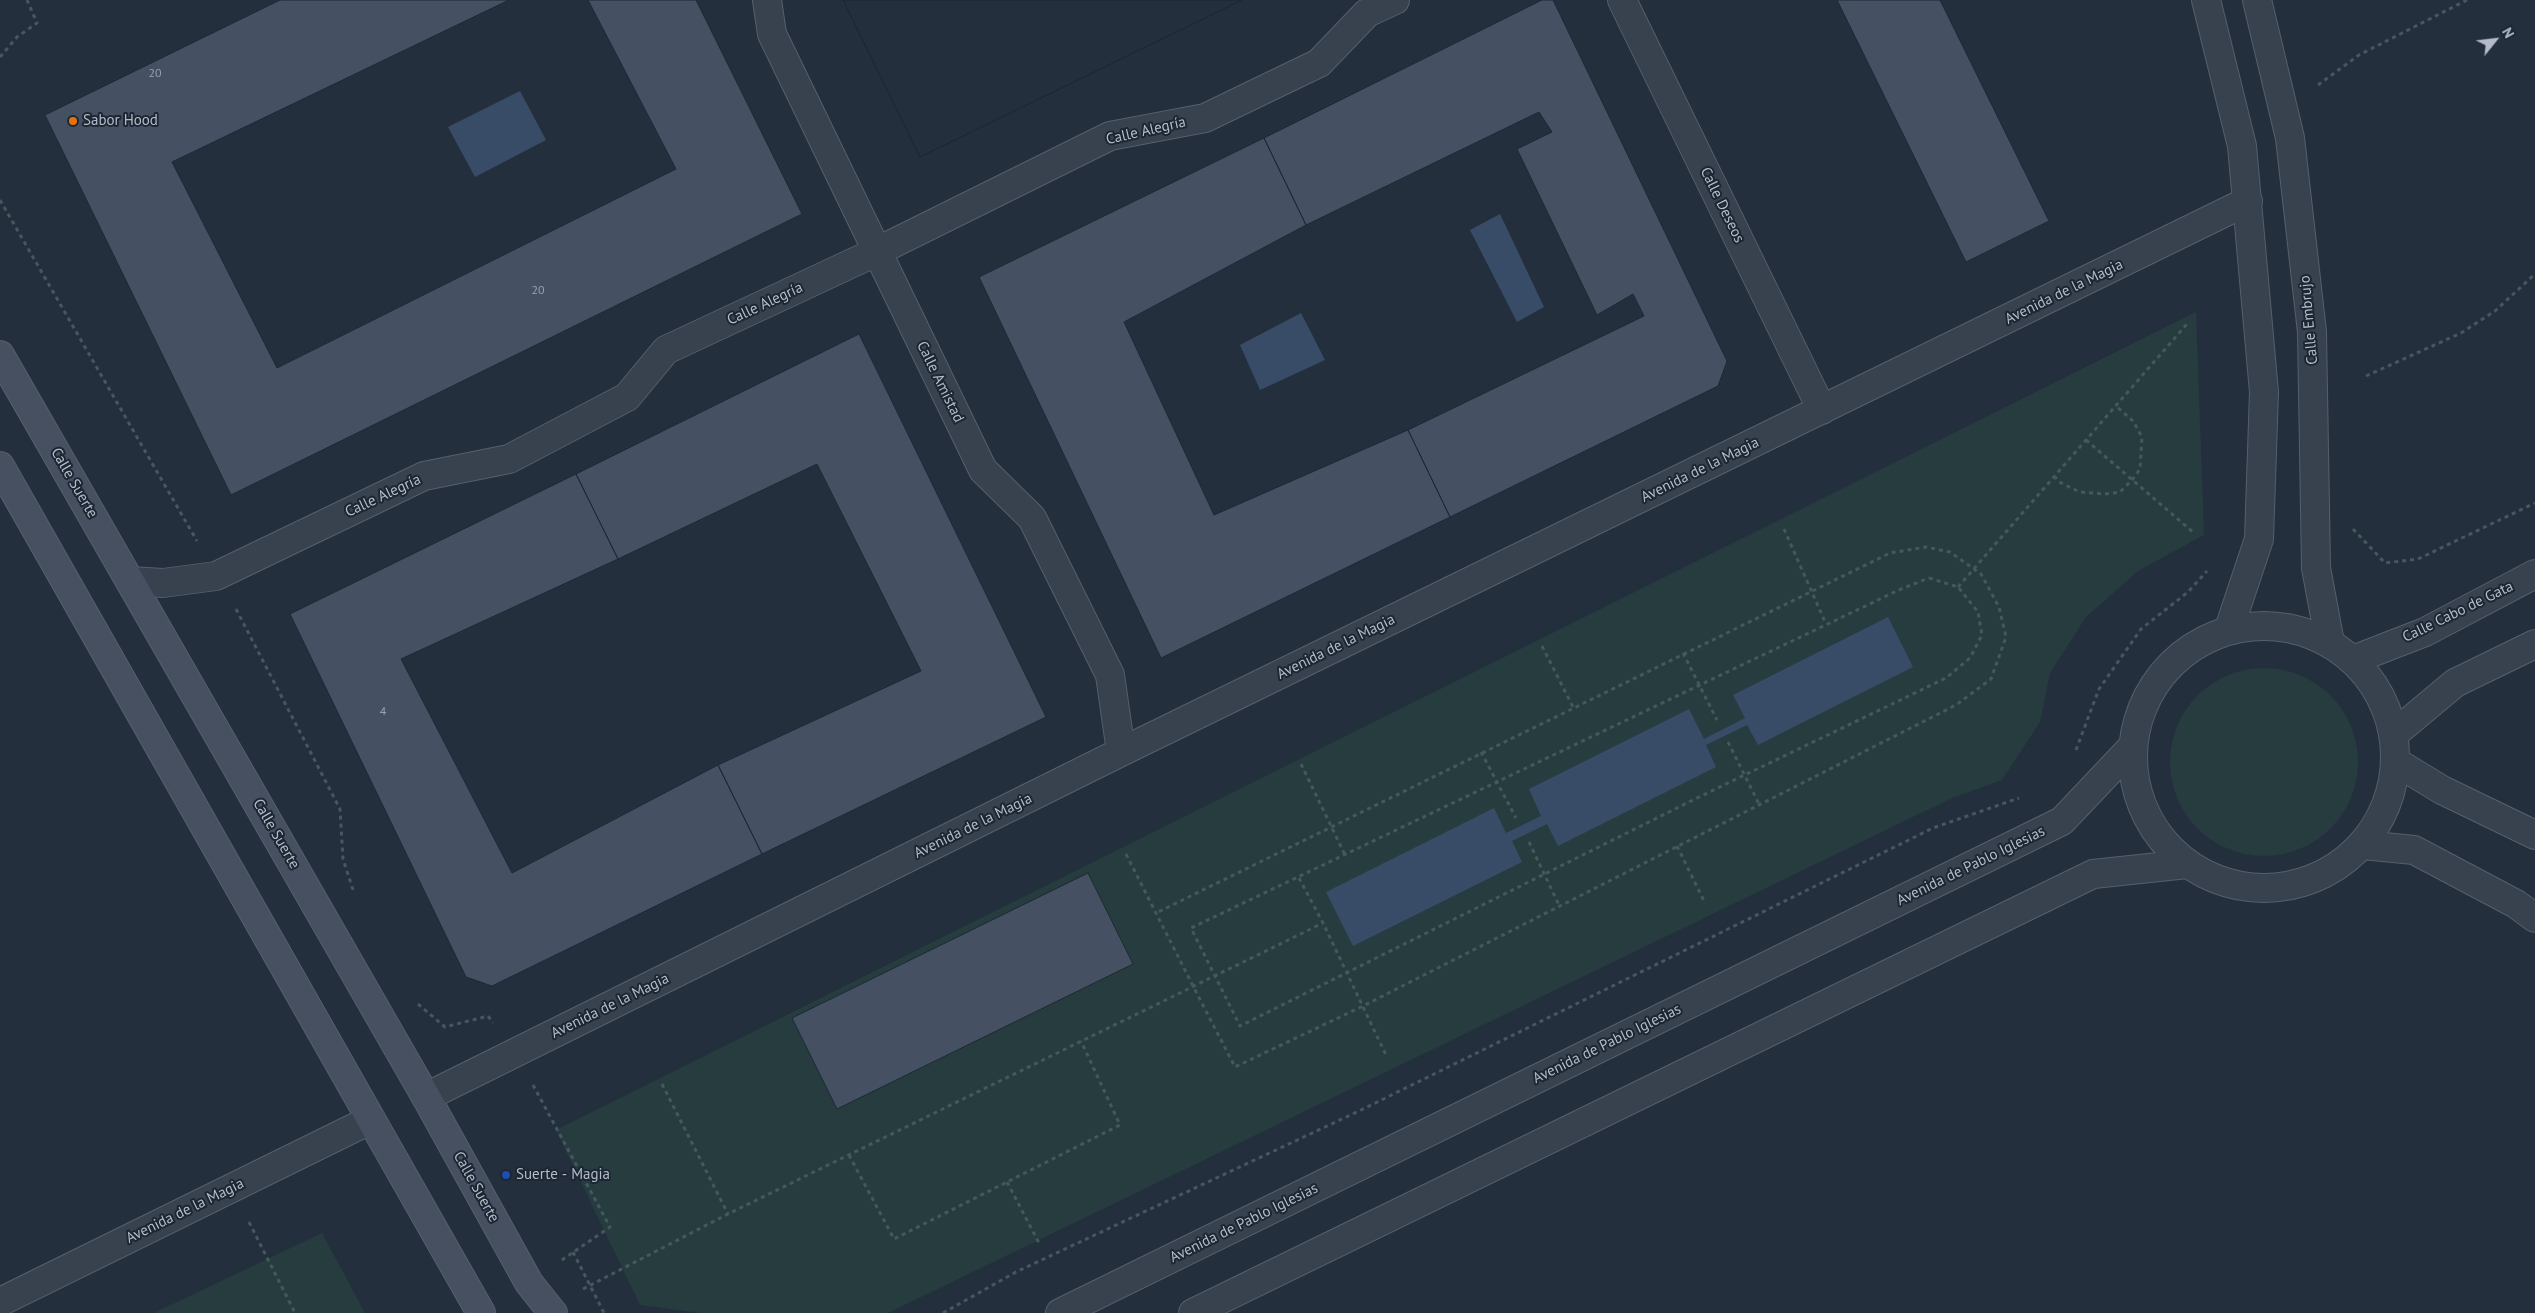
<!DOCTYPE html>
<html>
<head>
<meta charset="utf-8">
<style>
	body { margin:0 }
	#map { position:relative; width:2535px; height:1313px; overflow:hidden; background:#242f3e; font-family:"PT Sans",sans-serif }
	canvas { display:block }
	.north { position:absolute; left:2470px; top:15px; width:50px; height:50px; -webkit-text-stroke:4px #1d2633; paint-order:stroke; rotate:61deg; font-size:14px; font-weight:700; line-height:20px; text-align:center; color:#b4bcc9 }
	.north::after { content:''; display:block; margin:auto; width:18px; height:22px; background:#b4bcc9; clip-path:polygon(50% 0,100% 100%,50% 72%,0 100%) }
</style>
</head>
<body>
<div id="map">
<canvas width="2535" height="1313"></canvas>
<div class="north">N</div>
</div>
<script>
const context = document.querySelector('canvas').getContext('2d');
context.lineJoin = 'round';
function fill(path, color) { context.fillStyle = color; context.fill(path, 'evenodd'); }
const shape = rows => new Path2D(rows.map(r => 'M' + r).join(''));
function strokePath(path, color, width, dash) { context.strokeStyle = color; context.lineWidth = width; context.lineCap = dash ? 'butt' : 'round'; context.setLineDash(dash || []); context.stroke(path); }
function label(font, color, halo, rows, align = 'center') {
  context.font = font + ' "PT Sans",sans-serif'; context.lineWidth = 4; context.setLineDash([]); context.textBaseline = 'middle'; context.strokeStyle = halo; context.fillStyle = color; for (const [text, x, y, turn = 0] of rows) {
    context.save(); context.translate(x, y); context.rotate((+turn || 0) * Math.PI / 180); context.textAlign = isNaN(turn) ? turn : align; if (halo) context.strokeText(text, 0, 0); context.fillText(text, 0, 0); context.restore();
  }
}
fill(shape([
	[2196,312,2204,535,2138,571,2086,617,2050,673,2040,722,2002,780,1952,798,888,1313,701,1313,640,1305,556,1130],
	'2170 762a94 94 0 1 1 188 0a94 94 0 1 1-188 0Z',
	[322,1233,365,1313,154,1313]
]), '#263c3f');
fill(shape([
	[520,91,546,140,475,177,448,127],
	[1500,214,1544,307,1517,322,1470,230],
	[1301,313,1325,360,1260,390,1240,345],
	[1888,617,1913,667,1758,745,1747,725,1706,745,1716,767,1558,846,1547,824,1512,841,1522,862,1353,946,1326,892,1494,808,1506,833,1541,816,1529,789,1689,709,1704,739,1745,718,1733,695]
]), '#394c67');
const building = shape([
	[280,0,509,0,172,162,277,368,676,169,588,0,696,0,802,214,231,495,45,115,280,0],
	[843,0,1242,0,920,157,843,0],
	[843,0,1242,0,920,157,843,0],
	[1542,0,1553,0,1727,361,1718,386,1450,517,1408,430,1644,316,1633,294,1597,315,1517,149,1552,132,1539,112,1306,225,1264,138,1542,0],
	[1837,0,1940,0,2049,221,1966,262,1837,0],
	[1264,138,1306,225,1124,322,1214,515,1408,430,1450,517,1161,658,979,277,1264,138],
	[859,334,1046,717,762,854,718,765,921,671,817,464,618,559,576,474,859,334],
	[576,474,618,559,401,659,512,873,718,765,762,854,492,986,466,977,290,614,576,474],
	[1088,873,1133,964,837,1109,792,1018,1088,873]
]);
fill(building, '#455162');
strokePath(building, '#1f2835', 1);
const minor = shape([
	[767,0,772,34,983,470,1032,518,1110,675,1121,752],
	[1622,0,1822,410],
	[2206,0,2242,146,2264,392,2259,539,2229,629],
	[2257,0,2290,138,2312,332,2316,568,2330,643],
	[130,581,163,583,216,576,424,476,509,459,627,397,666,350,876,252,1110,136,1205,118,1319,63,1367,13,1395,0],
	'2133 757a131 131 0 1 1 262 0a131 131 0 1 1-262 0Z',
	[2353,660,2425,632,2535,574],
	[2394,734,2455,683,2535,644],
	[2396,762,2442,790,2535,835],
	[2363,845,2414,850,2516,904,2535,918],
	[426,1097,1121,752,2248,201],
	[0,1302,370,1120],
	[1060,1313,2062,821,2133,746],
	[1193,1313,2093,874,2187,864]
]);
const secondary = shape([
	[0,355,426,1097,529,1283,553,1313],
	[0,466,481,1313]
]);
strokePath(minor, '#565f6c', 30);
strokePath(secondary, '#565f6c', 30);
strokePath(shape([
	[0,57,17,37,37,23,27,0],
	[2318,85,2359,55,2467,0],
	[0,200,197,541],
	[2366,376,2461,333,2495,311,2535,274],
	[2086,440,2194,533],
	[2054,476,2061,483,2080,492,2105,494,2120,492,2132,480,2140,469,2142,437,2133,421,2116,406],
	[1784,529,1826,624],
	[2353,529,2385,563,2418,559,2535,503],
	[1929,578,1958,587,1978,612,1982,635,1970,658,1946,678,1699,797,1240,1026,1191,928,1901,589,1929,578],
	[1958,587,2187,324],
	[236,609,340,809,343,859,354,893],
	[1542,646,1573,707],
	[1683,653,1717,720],
	[1728,742,1759,804],
	[2076,750,2099,689,2141,629,2188,592,2207,571],
	[1481,752,1516,818],
	[1301,764,1345,855],
	[1529,842,1559,905],
	[1677,846,1704,901],
	[1126,854,1193,986,1235,1067,1361,1007,1956,705,1991,679,2006,637,1999,607,1981,574,1950,552,1926,547,1890,553,1156,913],
	[1299,878,1323,923,1386,1055],
	[418,1004,445,1027,488,1016,493,1023],
	[662,1084,728,1214],
	[533,1085,610,1227,559,1262],
	[849,1155,894,1239,1120,1125,1081,1041],
	[1007,1182,1039,1243],
	[249,1222,295,1313],
	[573,1252,604,1313],
	[583,1289,728,1214,1323,923],
	[943,1313,1016,1272,1357,1112,1933,828,2019,798]
]), '#44595c', 3, [4, 4]);
strokePath(minor, '#38414e', 28);
strokePath(secondary, '#465061', 28);
for (const [x, y, r, color] of [
	[73,121,5,"#e8710a"],
	[506,1175,5,"#1a4fb4"]
]) { const dot = new Path2D(); dot.arc(x, y, r, 0, 2 * Math.PI); context.fillStyle = color; context.fill(dot); strokePath(dot, '#1d2633', 2); }
label('12px', '#98a1af', null, [
	["20",155,74],
	["20",538,291],
	["4",383,712]
]);
label('15px', '#b4bcc9', '#1d2633', [
	["Sabor Hood",83,121],
	["Suerte - Magia",516,1175]
], 'left');
label('15px', '#b4bcc9', '#1d2633', [
	["Calle Alegría",1146,131,-13],
	["Calle Deseos",1722,205,64],
	["Avenida de la Magia",2064,292,-26],
	["Calle Alegría",765,304,-25],
	["Calle Embrujo",2309,320,-95],
	["Calle Amistad",940,382,64],
	["Avenida de la Magia",1700,470,-26],
	["Calle Suerte",74,483,60],
	["Calle Alegría",383,496,-25],
	["Calle Cabo de Gata",2458,612,-26],
	["Avenida de la Magia",1336,647,-26],
	["Avenida de la Magia",973,826,-26],
	["Calle Suerte",276,834,60],
	["Avenida de Pablo Iglesias",1971,866,-26],
	["Avenida de la Magia",610,1006,-26],
	["Avenida de Pablo Iglesias",1607,1044,-26],
	["Calle Suerte",476,1187,61],
	["Avenida de la Magia",185,1211,-26],
	["Avenida de Pablo Iglesias",1244,1223,-26]
]);
</script>
</body>
</html>
